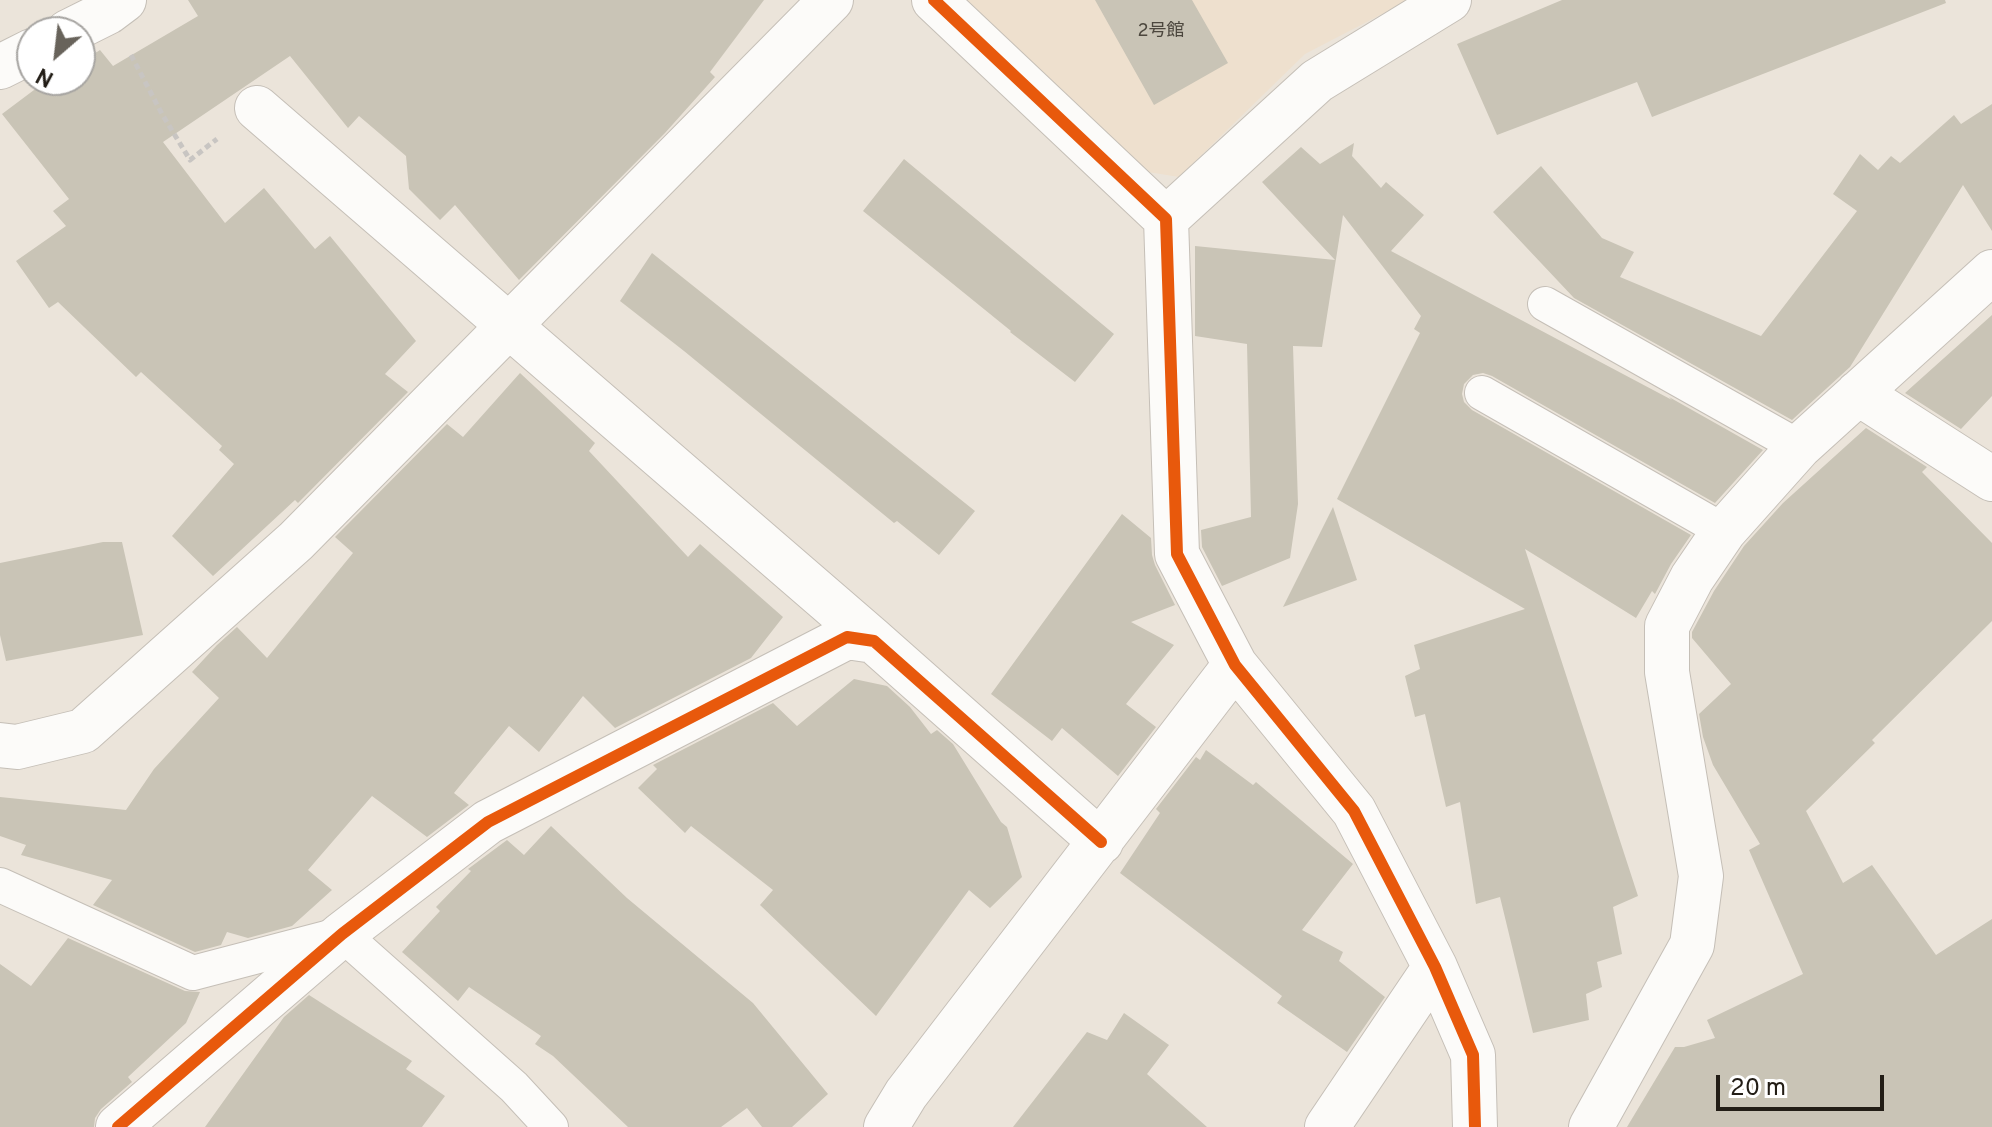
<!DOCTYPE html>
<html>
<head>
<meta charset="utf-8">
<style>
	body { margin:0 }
	#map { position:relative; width:1992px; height:1127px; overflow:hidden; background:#ebe4da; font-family:Overpass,sans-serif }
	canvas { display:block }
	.north { position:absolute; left:16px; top:16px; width:80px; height:80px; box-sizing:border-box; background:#fff; border:2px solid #a7a5a2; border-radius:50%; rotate:208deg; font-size:22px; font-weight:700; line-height:32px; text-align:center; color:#221d16 }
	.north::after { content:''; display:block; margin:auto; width:28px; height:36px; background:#68635b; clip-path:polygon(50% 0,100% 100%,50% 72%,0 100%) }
	.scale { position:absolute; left:1716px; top:1075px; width:168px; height:36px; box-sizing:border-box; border:4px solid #221d16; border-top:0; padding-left:10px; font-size:24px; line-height:28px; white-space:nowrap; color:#221d16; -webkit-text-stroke:6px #fff; paint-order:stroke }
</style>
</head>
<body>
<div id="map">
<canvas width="1992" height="1127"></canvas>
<div class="north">N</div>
<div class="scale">20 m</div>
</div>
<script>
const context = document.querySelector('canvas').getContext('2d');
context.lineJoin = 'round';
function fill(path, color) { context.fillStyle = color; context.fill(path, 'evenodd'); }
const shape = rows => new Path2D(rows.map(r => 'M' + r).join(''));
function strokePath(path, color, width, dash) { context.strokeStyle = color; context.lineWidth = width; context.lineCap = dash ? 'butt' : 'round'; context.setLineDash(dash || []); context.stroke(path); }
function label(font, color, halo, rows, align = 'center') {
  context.font = font + ' Overpass,"Noto Sans JP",sans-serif'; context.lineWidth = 7; context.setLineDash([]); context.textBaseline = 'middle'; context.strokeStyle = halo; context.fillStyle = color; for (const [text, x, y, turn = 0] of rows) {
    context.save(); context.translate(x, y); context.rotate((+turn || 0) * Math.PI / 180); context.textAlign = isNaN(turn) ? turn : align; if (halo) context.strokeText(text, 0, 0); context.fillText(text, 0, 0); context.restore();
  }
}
fill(shape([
	[961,0,1409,0,1305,54,1179,177,1148,172]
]), '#eee0ce');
fill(shape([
	[188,0,764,0,710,72,715,77,665,133,519,280,455,205,440,220,409,189,406,156,359,116,348,128,290,56,163,142,225,223,264,188,315,249,330,236,416,341,385,374,408,392,298,503,295,500,213,576,172,536,234,464,219,450,222,446,141,372,136,377,58,302,49,308,16,261,66,226,53,211,69,199,2,114,42,84,43,86,52,80,80,80,80,63,100,50,113,66,198,16],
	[1095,0,1192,0,1228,63,1154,105],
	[1562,0,1945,0,1946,3,1652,117,1637,82,1497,135,1457,44],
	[1992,104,1992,231,1963,185,1850,367,1792,420,1574,298,1493,212,1541,166,1602,238,1634,252,1620,277,1761,336,1857,211,1833,194,1860,154,1878,170,1891,156,1900,163,1954,115,1961,124],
	[1354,143,1352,156,1381,188,1386,182,1424,215,1391,251,1672,400,1669,397,1763,450,1715,503,1492,376,1483,373,1473,375,1464,384,1462,394,1464,402,1472,410,1691,535,1671,564,1655,594,1652,591,1636,618,1525,549,1638,896,1613,907,1622,954,1597,962,1602,987,1586,994,1589,1020,1533,1033,1500,897,1476,904,1460,802,1446,807,1425,714,1415,717,1405,676,1420,669,1414,645,1525,609,1337,499,1420,333,1414,329,1421,316,1343,215,1322,347,1293,346,1298,504,1290,558,1222,586,1202,547,1201,530,1251,517,1247,344,1195,336,1195,246,1335,260,1262,182,1301,147,1320,164],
	[904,159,1114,334,1075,382,1010,332,1011,331,863,211],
	[652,253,975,511,939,555,897,521,894,523,684,351,620,301],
	[1992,315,1992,396,1961,429,1905,393],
	[520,373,595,443,589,451,688,557,700,544,783,617,751,658,615,728,583,696,539,752,509,726,454,793,469,805,427,837,372,796,308,870,332,890,292,926,248,938,227,932,221,945,195,952,93,905,112,880,21,855,26,845,0,836,0,797,126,810,154,769,219,698,192,672,217,645,237,627,267,658,353,553,335,537,447,424,463,437],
	[1866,428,1927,467,1922,472,1992,543,1992,621,1872,740,1875,743,1806,811,1843,883,1872,865,1936,955,1992,919,1992,1127,1627,1127,1675,1047,1684,1047,1715,1038,1707,1020,1803,974,1749,850,1760,844,1713,765,1703,737,1699,714,1731,684,1692,638,1692,632,1714,591,1744,546,1783,503],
	[1333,507,1357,580,1283,607],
	[1122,514,1151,538,1152,555,1155,565,1175,605,1131,622,1174,645,1126,704,1156,727,1118,776,1062,728,1052,741,991,694],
	[103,542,122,542,143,635,6,661,0,635,0,563],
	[854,679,887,686,910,707,931,734,937,730,953,744,1001,822,1007,827,1022,877,990,908,969,890,876,1016,760,905,773,890,691,826,685,833,638,788,657,769,653,765,773,703,797,726],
	[1206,750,1253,785,1256,782,1353,864,1302,930,1343,952,1339,961,1385,997,1347,1052,1277,1003,1282,996,1120,873,1160,813,1156,809,1196,757,1200,760],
	[551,826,627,898,753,1003,828,1094,792,1127,762,1127,747,1108,721,1127,628,1127,553,1056,535,1044,541,1036,469,987,458,1001,402,952,440,911,436,907,471,871,468,869,507,840,524,855],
	[68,938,185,991,200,992,186,1023,128,1077,132,1082,101,1109,95,1118,94,1127,0,1127,0,964,31,986],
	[309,995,412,1061,406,1069,445,1096,422,1127,205,1127,284,1017],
	[1124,1013,1169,1045,1147,1074,1207,1127,1013,1127,1087,1032,1107,1040]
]), '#c9c4b6');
const service = shape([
	[1545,304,1799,447],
	[1482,393,1724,531],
	[0,885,193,973,342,934,514,1087,551,1127]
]);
const minor = shape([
	[934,0,1166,219,1177,554,1235,665,1354,811,1435,967,1473,1055,1475,1127],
	[68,32,108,12,124,0],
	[0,67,32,51],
	[257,108,874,641],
	[1166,219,1317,81,1449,0],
	[1858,393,1992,479],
	[0,745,17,747,83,731,296,541,831,0],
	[118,1127,342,934,488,822,847,637,874,641,1101,842],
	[886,1127,906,1094,1235,665],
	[1327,1127,1435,967],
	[1591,1127,1692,945,1701,876,1667,672,1667,626,1692,578,1724,531,1799,447,1992,272]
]);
strokePath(service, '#c5bfb7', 36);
strokePath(minor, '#c5bfb7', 46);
strokePath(shape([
	[131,55,162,114,190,160,217,139]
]), '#c8c5c2', 5, [6, 4]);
strokePath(service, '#fcfbf9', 34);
strokePath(minor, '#fcfbf9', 44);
strokePath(shape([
	[934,0,1166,219,1177,554,1235,665,1354,811,1435,967,1473,1055,1475,1127],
	[118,1127,342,934,488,822,847,637,874,641,1101,842]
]), '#e8590c', 12);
label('18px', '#4c473e', null, [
	["2号館",1161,32]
]);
</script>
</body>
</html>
